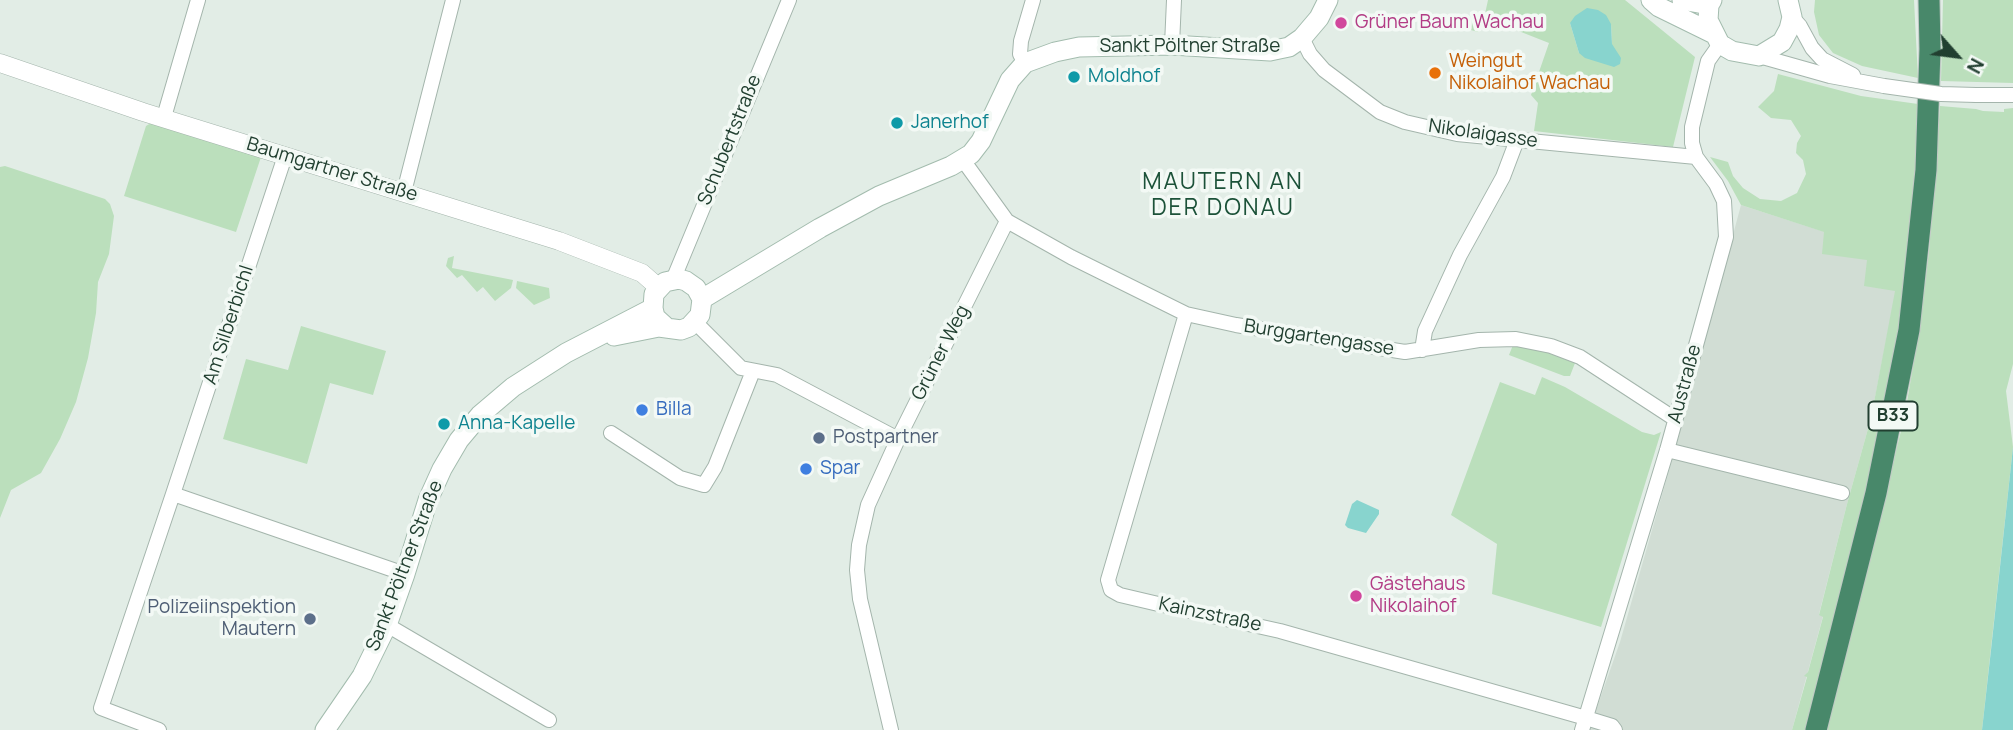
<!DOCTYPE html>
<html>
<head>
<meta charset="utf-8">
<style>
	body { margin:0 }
	#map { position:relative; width:2013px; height:730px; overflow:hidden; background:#e2ede6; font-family:Manrope,sans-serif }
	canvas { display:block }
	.north { position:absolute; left:1922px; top:21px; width:70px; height:70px; -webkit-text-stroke:5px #f3f9f5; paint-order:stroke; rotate:118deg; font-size:19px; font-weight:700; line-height:28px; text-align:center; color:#213f30 }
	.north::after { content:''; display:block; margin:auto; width:24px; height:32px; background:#213f30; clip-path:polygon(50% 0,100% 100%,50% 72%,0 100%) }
</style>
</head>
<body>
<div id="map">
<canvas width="2013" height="730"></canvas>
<div class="north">N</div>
</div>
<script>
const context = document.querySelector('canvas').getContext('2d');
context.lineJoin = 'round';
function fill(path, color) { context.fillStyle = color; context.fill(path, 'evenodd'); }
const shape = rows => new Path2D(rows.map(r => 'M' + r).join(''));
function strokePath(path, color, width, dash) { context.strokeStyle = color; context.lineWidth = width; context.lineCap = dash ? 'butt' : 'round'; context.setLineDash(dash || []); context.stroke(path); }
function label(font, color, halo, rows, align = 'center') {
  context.font = font + ' Manrope,sans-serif'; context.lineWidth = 7; context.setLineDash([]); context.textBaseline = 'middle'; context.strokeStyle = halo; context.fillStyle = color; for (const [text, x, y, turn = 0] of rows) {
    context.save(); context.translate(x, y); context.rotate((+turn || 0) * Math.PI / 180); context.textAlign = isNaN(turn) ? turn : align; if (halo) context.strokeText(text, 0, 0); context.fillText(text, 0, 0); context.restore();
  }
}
fill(shape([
	[1741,205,1825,232,1868,260,1896,290,1871,418,1847,504,1819,614,1823,616,1792,730,1589,730,1620,642,1680,432]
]), '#d1ddd4');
fill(shape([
	[1488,0,1625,0,1695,57,1673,147,1534,131,1538,103,1531,95,1549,43,1511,28,1481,22,1478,32,1471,30,1474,12,1485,14],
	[1570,23,1611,24,1612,44,1579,53],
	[1815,0,1914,0,1918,78,1862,66,1833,53,1819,35,1814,12],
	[1943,0,2013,0,2013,83,1941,81],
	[1778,74,1861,96,1918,104,1916,166,1899,328,1866,491,1805,730,1792,730,1807,677,1804,676,1808,672,1823,617,1819,615,1847,504,1871,418,1895,291,1864,286,1867,260,1822,254,1824,232,1741,205,1728,181,1710,157,1728,162,1733,176,1743,188,1760,199,1781,201,1797,193,1806,174,1803,160,1796,153,1797,143,1801,136,1791,120,1771,118,1758,107,1774,91],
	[1940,106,1976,109,1983,111,2004,112,2004,109,2013,108,2013,364,2006,391,2013,447,1982,730,1826,730,1904,419,1919,332,1929,251],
	[151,123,261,157,236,232,124,196,146,126],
	[5,166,105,199,110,204,114,216,109,254,98,282,96,313,88,358,76,402,60,439,41,473,11,490,0,518,0,167],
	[454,256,452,268,513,280,511,288,495,301,483,287,477,292,462,275,457,278,446,266,448,258],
	[517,281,549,288,550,298,534,305,516,288],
	[301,326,386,351,373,395,330,383,307,464,223,439,246,359,288,370],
	[1513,345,1543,351,1575,363,1570,376,1564,376,1509,355],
	[1542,377,1565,387,1642,432,1654,435,1661,432,1601,627,1492,594,1497,544,1451,515,1500,382,1535,395]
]), '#bbdfbc');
fill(shape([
	[1587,8,1598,10,1606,15,1611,24,1612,44,1621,58,1620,64,1614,67,1585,58,1579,53,1570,23,1575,16],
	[2013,447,2013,730,1982,730,1991,650],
	[1357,500,1379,510,1379,514,1366,533,1348,528,1345,525,1352,504]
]), '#88d4ce');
const minor = shape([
	[1792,17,1800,26,1812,48,1822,59,1853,75],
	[1302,38,1310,54,1324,70,1380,112,1405,122,1457,134,1696,157],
	[1172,45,1174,0],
	[1759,56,1830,76,1884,86],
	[1025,63,1020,54,1021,41,1033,0],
	[1976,95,2013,95],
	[164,117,198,0],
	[285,156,173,494,405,574],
	[963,160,1007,221],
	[404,192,453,0],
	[1007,221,1071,257,1186,314,1236,325,1405,352,1479,340,1516,339,1551,346,1580,357,1675,419],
	[673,280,789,0],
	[1186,314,1108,580,1111,590,1120,595,1154,603,1280,631,1586,718,1612,726,1615,730],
	[695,322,741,368,777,375,898,439],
	[1422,350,1425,331,1460,255,1503,177,1517,140],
	[611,433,680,478,704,485,715,467,753,371],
	[1667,450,1842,493],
	[387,625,549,720],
	[159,730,101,708,173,494],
	[891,730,860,599,857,570,859,545,868,505,898,439,1007,221],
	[1582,730,1667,450,1726,237,1724,201,1716,184,1696,157,1692,143,1692,127,1708,61,1720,44]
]);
const tertiary = shape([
	[0,63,143,112,559,241,642,273,659,288]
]);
const secondary = shape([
	[1651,0,1659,7,1712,33],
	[1682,0,1709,5],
	[1712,0,1709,5,1708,20,1720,44,1732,51,1759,56,1782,42,1789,29,1792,17,1788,0],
	[702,299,820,228,879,196,951,166,971,154,981,141,1010,80,1025,63,1055,52,1079,47,1172,45,1270,51,1289,47,1302,38,1319,18,1328,0],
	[614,336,659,327,681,330,689,327,700,315,702,299,696,288,686,281,679,279,665,282,654,294,653,308,655,317,666,327],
	[325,730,362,676,387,625,405,574,428,500,442,469,459,440,480,415,513,387,566,353,653,308]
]);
const trunk = shape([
	[1816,730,1876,493,1909,330,1926,170,1930,49,1929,0]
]);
strokePath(minor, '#a4b5ac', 16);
strokePath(tertiary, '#a4b5ac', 19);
strokePath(secondary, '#a3bcae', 21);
strokePath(trunk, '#c1c9c5', 23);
strokePath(minor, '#fff', 14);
strokePath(tertiary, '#fff', 18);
strokePath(secondary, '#fff', 19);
strokePath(trunk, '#48886a', 21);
const minorBridge = shape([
	[1884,86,1941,94,1976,95]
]);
strokePath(minorBridge, '#a4b5ac', 16, []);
strokePath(minorBridge, '#fff', 14);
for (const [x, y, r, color] of [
	[1341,23,7,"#d1479c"],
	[1435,73,7,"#e8710a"],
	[1074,77,7,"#0f9aa8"],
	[897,123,7,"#0f9aa8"],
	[642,410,7,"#3f7fe0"],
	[444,424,7,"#0f9aa8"],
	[819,438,7,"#5c6f8a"],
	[806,469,7,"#3f7fe0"],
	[1356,596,7,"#d1479c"],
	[310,619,7,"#5c6f8a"]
]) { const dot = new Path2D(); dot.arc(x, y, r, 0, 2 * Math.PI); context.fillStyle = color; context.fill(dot); strokePath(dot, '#f3f9f5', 2.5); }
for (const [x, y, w] of [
	[1893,416,49]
]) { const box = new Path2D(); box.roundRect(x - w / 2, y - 14.5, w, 29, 5); context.fillStyle = '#f3f9f5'; context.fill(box); strokePath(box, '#213f30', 2); }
label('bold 18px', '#213f30', null, [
	["B33",1893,416]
]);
label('19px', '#b23c85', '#f3f9f5', [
	["Grüner Baum Wachau",1355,23],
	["Gästehaus",1370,585],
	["Nikolaihof",1370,607]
], 'left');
label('19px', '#213f30', '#f3f9f5', [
	["Sankt Pöltner Straße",1190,47],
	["Nikolaigasse",1483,134,8],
	["Schubertstraße",730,140,-68],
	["Baumgartner Straße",332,170,17],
	["Am Silberbichl",229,325,-72],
	["Burggartengasse",1319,338,9],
	["Grüner Weg",941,353,-63],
	["Austraße",1685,384,-75],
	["Sankt Pöltner Straße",405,566,-69],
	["Kainzstraße",1210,615,12]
]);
label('19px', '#c56008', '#f3f9f5', [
	["Weingut",1449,62],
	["Nikolaihof Wachau",1449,84]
], 'left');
label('19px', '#0d838f', '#f3f9f5', [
	["Moldhof",1088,77],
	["Janerhof",911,123],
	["Anna-Kapelle",458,424]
], 'left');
label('19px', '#366cbe', '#f3f9f5', [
	["Billa",656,410],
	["Spar",820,469]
], 'left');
label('19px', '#4e5e75', '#f3f9f5', [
	["Postpartner",833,438],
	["Polizeiinspektion",296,608,"right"],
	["Mautern",296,630,"right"]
], 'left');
context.letterSpacing = '2px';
label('23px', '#1c5239', '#f3f9f5', [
	["MAUTERN AN",1223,183],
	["DER DONAU",1223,209]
]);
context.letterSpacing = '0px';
</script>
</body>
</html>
